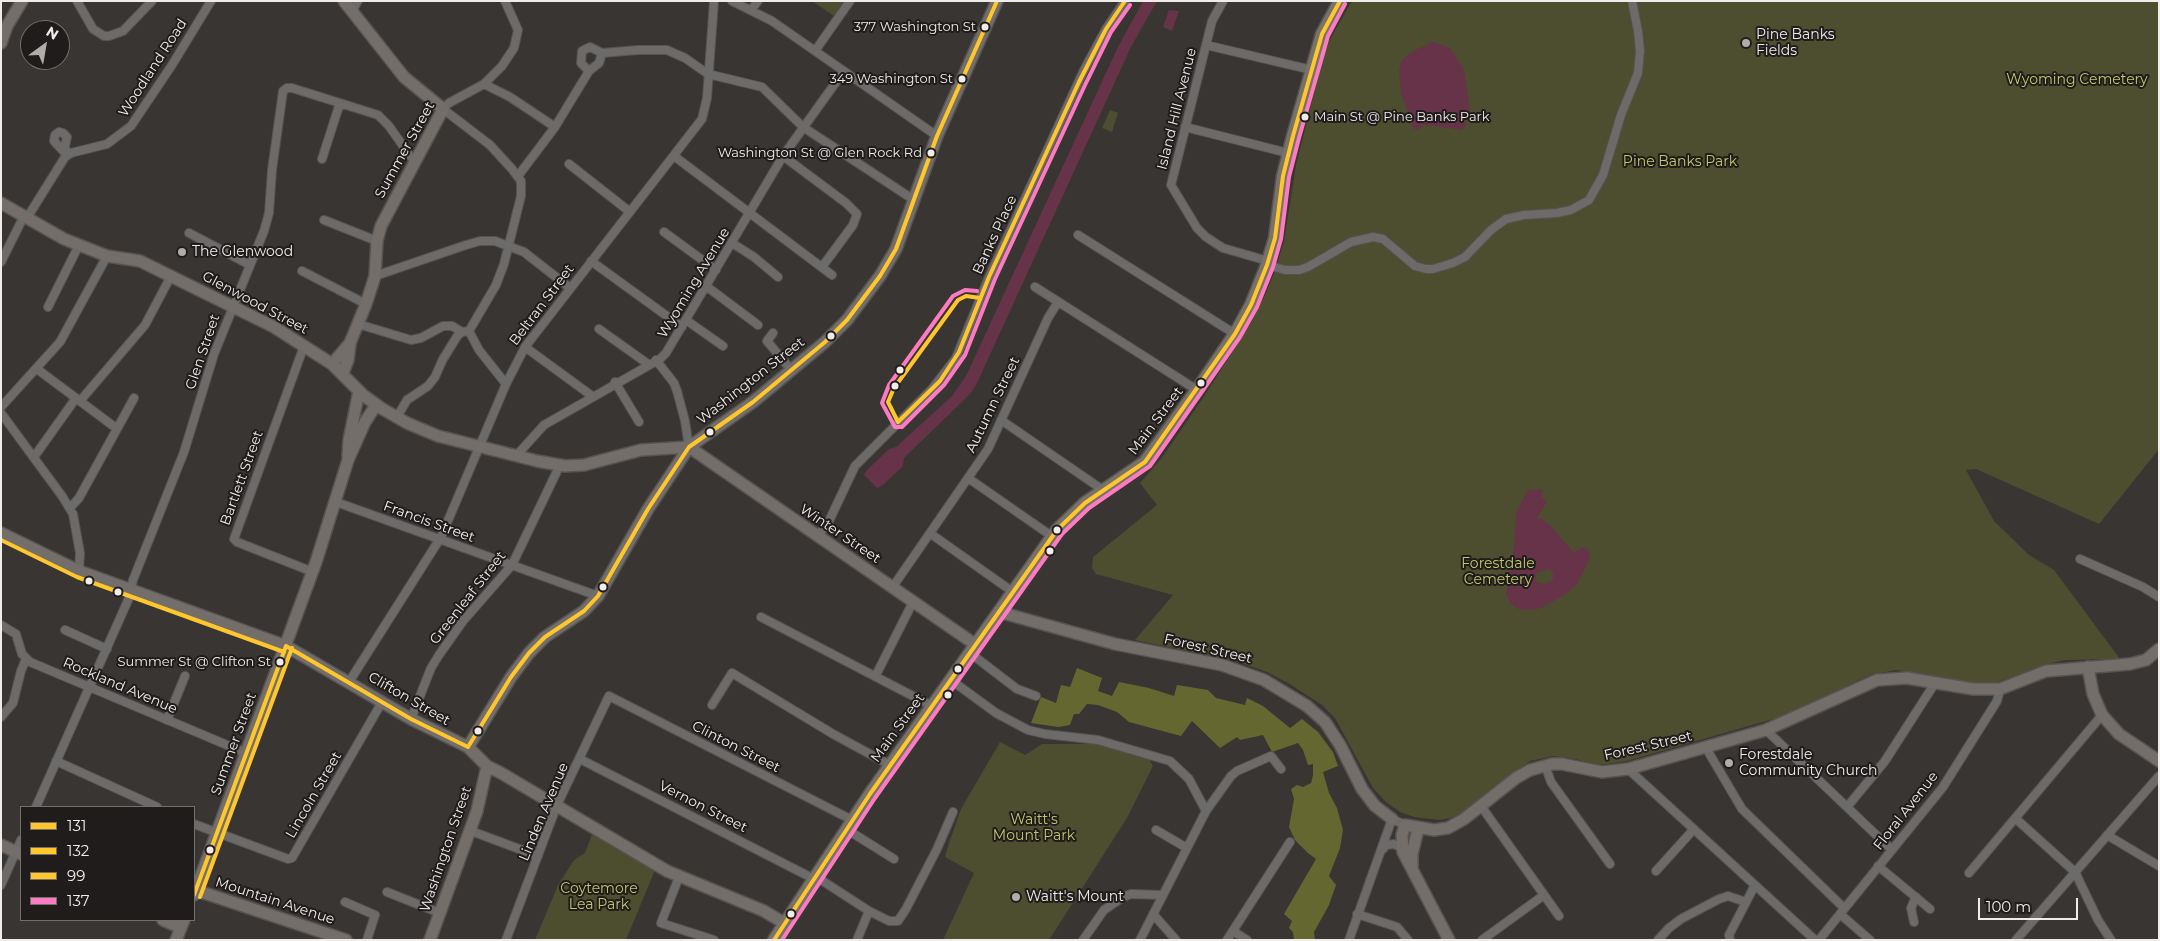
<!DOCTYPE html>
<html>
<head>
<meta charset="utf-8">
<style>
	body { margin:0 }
	#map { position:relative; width:2160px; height:941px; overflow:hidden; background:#383533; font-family:Montserrat,sans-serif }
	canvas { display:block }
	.frame { position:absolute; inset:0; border:2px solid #f0ecea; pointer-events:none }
	.legend { position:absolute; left:20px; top:806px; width:175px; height:115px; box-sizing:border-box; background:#1f1c1b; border:1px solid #736f6e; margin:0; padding:6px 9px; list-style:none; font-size:15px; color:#f0ecea }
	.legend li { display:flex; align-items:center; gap:10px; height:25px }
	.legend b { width:25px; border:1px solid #736f6e }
	.north { position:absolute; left:20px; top:20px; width:50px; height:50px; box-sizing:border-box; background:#1f1c1b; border:1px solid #736f6e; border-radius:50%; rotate:32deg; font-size:14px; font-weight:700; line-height:20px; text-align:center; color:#f0ecea }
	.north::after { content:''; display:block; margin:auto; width:18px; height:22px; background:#b0acaa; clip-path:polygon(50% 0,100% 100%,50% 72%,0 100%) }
	.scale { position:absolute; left:1978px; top:898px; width:100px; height:22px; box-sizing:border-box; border:2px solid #f0ecea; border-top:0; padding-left:6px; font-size:15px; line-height:18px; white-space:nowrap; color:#f0ecea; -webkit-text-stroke:4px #1f1c1b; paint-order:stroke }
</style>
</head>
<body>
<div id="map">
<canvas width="2160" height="941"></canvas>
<div class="frame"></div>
<ul class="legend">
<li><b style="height:6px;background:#ffc72c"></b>131</li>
<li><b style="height:6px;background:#ffc72c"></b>132</li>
<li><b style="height:6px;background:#ffc72c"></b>99</li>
<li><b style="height:6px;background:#fe7ac1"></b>137</li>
</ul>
<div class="north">N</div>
<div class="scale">100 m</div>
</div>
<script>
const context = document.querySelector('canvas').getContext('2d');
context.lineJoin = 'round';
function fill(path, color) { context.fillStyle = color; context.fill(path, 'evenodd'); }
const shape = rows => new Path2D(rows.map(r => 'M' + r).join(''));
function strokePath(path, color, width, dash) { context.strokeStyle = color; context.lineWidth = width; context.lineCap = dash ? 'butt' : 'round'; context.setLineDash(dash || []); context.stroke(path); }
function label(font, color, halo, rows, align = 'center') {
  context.font = font + ' Montserrat,sans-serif'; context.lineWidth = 4; context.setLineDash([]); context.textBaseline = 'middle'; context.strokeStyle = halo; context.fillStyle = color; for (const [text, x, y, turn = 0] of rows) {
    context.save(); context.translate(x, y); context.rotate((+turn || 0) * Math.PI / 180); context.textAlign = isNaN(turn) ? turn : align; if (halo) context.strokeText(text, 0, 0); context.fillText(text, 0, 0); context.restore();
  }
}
fill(shape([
	[812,1,844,1,834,16],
	[1352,1,2159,1,2159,449,2099,524,1976,469,1966,470,1994,521,2029,555,2054,570,2120,659,2065,660,2052,663,1992,684,1975,683,1896,670,1870,675,1780,717,1627,761,1599,765,1575,759,1553,756,1530,761,1467,810,1451,818,1439,820,1414,817,1400,812,1386,802,1373,788,1335,718,1322,705,1288,683,1267,672,1236,661,1135,640,1173,595,1096,574,1092,568,1093,557,1157,505,1140,483,1161,459,1203,398,1252,321,1265,295,1276,268,1284,241,1296,165,1323,58,1329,41],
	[1110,110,1118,113,1112,132,1102,128],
	[1000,742,1025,755,1042,744,1098,744,1149,759,1153,766,1127,818,1049,940,943,940,974,873,945,857,948,846,961,809],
	[593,832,655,870,626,940,535,940,558,885,574,860,585,853]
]), '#4d4e2f');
fill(shape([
	[1077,668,1102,678,1098,691,1112,696,1119,682,1149,688,1174,696,1177,685,1208,690,1216,698,1245,705,1247,698,1263,706,1290,728,1302,719,1318,732,1333,752,1338,766,1323,772,1329,793,1337,808,1343,830,1340,848,1329,876,1336,885,1329,905,1314,932,1315,940,1294,940,1293,932,1289,928,1292,921,1284,914,1316,859,1308,853,1295,840,1289,827,1294,799,1291,789,1297,785,1303,787,1311,783,1313,775,1313,764,1308,765,1303,750,1298,743,1272,752,1263,735,1240,740,1237,737,1220,748,1192,721,1181,736,1129,722,1117,712,1098,705,1087,704,1079,714,1074,714,1070,725,1058,727,1031,723,1041,697,1056,703,1061,685,1070,687]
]), '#656731');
fill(shape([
	[1143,1,1157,1,1131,47,977,383,971,393,904,458,903,466,883,485,877,488,864,475,867,470,889,449,896,447,952,396,966,376,1117,49],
	[1169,10,1179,11,1172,31,1163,27],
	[1433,42,1450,48,1464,70,1470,111,1466,119,1465,127,1461,130,1429,125,1423,125,1419,130,1414,129,1401,94,1399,71,1402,60,1413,51],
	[1541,489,1543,491,1541,497,1547,501,1537,519,1542,519,1550,525,1572,551,1575,552,1583,547,1589,550,1590,559,1577,584,1566,594,1541,608,1532,610,1518,609,1510,603,1506,594,1514,547,1516,513,1526,493,1529,490],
	[1549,569,1553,572,1553,579,1545,584,1538,583,1535,579,1537,573]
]), '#673348');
const street = shape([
	[77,1,93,29,104,36,109,36,123,31,152,1],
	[505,1,518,30,514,48,502,66,484,84,449,103,443,109,490,145,512,169,521,181,521,196,504,264,496,285,469,331,479,350,506,384],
	[732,1,772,21,937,136],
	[1223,1,1212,21,1171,185,1197,228,1206,237,1223,248,1268,261],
	[751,10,758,1],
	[352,11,358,1],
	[1206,45,1312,70],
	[815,51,850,1],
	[602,53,638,50,667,50,685,58,708,74,762,87,803,127,914,200],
	[589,71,581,63,582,51,590,47,602,53],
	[484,84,510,97,555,127],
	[1185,127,1288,153],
	[59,132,63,133,67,137,65,146,67,155,54,141,55,135,59,132],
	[674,156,832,275],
	[783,156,846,203,857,214,853,225,822,267],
	[322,159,340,103],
	[569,164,630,212],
	[518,176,555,127,589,71,599,63,602,53],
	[27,218,65,157,71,153,107,144,131,126,172,65,211,1],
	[324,220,377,241],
	[664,232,716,270],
	[189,233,250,265],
	[1078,235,1235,334],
	[732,243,754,257,778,277],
	[591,261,682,327],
	[1,262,24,216],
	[1267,265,1285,270,1299,270,1308,267,1351,242,1373,237,1383,239,1415,266,1426,269,1433,269,1453,263,1465,257,1491,230,1506,219,1524,215,1557,213,1571,210,1589,200,1603,175,1621,115,1638,73,1640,51,1638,31,1632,1],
	[302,271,366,304],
	[375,276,466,245,480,241,495,241,524,252,570,288],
	[706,286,758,325],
	[1035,287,1197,390],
	[48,307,79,245],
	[686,320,723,346],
	[358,324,411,340,421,338,443,326,452,326,462,332],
	[599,329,648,364],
	[773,333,767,341,792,371],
	[304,346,234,539,237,542,313,572],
	[525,347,592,396],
	[656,360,674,383,677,391,685,421,689,447],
	[37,369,116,428],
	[615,382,639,422],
	[80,401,145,325,171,276],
	[1,407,60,342,107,256],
	[1,413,62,496,73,514,80,553,79,571],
	[397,417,407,400,428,386,435,377,443,359,458,335,462,332,469,331],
	[1001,420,1103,490],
	[516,456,544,425,660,359,666,353,783,156,844,71],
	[34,457,76,398],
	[968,478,1053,537],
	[336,502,598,596],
	[70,508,79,498,134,398],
	[931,534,1013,592],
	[817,537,829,521,855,466,932,389,956,358,989,277,1084,70,1106,29,1125,1],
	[2080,559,2143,587,2159,597],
	[892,588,988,449,1048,318,1058,302],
	[761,617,932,706],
	[1,625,16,634,22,654,30,662,246,753],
	[65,630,107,649],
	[970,653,1017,689,1036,696],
	[876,675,913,602],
	[951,680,996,713,1028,730,1045,734,1098,740,1170,761,1189,779,1206,811],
	[349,682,441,537,506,384,525,347,702,119,707,98,714,1],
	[712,705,732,673,833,734,890,765],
	[1,717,13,703,21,671,26,659],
	[411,719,431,668,439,655,463,621,512,565,560,465],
	[167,720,185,676],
	[1766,730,1891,849],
	[1706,748,1742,809,1844,908],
	[580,759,814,879],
	[56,761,157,807],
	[1545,765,1551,782,1610,864],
	[1628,769,1815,940],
	[1481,806,1559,916],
	[36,807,129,598,133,580,184,452,214,354,264,231,269,213,272,170,283,91,287,88,292,88,378,115,389,126,415,163],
	[1847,807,1885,761,1935,683],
	[2015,818,2075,872,2098,920,2111,940],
	[194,824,288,859,292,858,382,702],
	[846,829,894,859],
	[1156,830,1187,848],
	[471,831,538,856],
	[2107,835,2159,866],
	[1383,849,1386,845,1394,844,1400,847,1403,852],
	[1878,866,1930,909],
	[1656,871,1694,829],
	[1969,873,2102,715],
	[815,876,869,911,889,921,898,921,906,909,937,849,953,812],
	[679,877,661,923,714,940],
	[1,885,21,840],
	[387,892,440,913],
	[345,902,375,915,367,940],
	[1153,914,1176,940],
	[1357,914,1397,927,1408,940],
	[1840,914,1870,940],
	[1914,922,1911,908,1916,897],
	[1233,931,1247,940],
	[506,940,557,805,609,696,852,820],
	[857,940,869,911],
	[1083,940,1104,910,1123,897,1131,894,1163,895],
	[1140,940,1206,811,1231,776,1237,771,1271,756,1281,769],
	[1227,940,1290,842],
	[1349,940,1392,819,1405,825],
	[1482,940,1544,895],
	[1658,940,1669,928,1681,919,1719,899,1728,896,1746,902],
	[1730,940,1729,935,1755,885],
	[1819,940,1943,787,1997,701,2000,689],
	[2016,940,2159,776]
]);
const secondary = shape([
	[1,43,7,26,22,1],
	[1,203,64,239,107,256,140,261,274,327,332,364,363,395,381,408,407,423,438,436,537,461,565,466,584,465,641,450,689,447],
	[332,364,350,343,366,304,375,276,377,241,381,226,443,109,404,77,344,1],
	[343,373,348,360,350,344],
	[689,447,976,645],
	[348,456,349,440,359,391],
	[1,533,79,571,286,646,411,719,468,747,487,766,501,773,667,871,764,911,784,923],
	[999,612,1115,644,1222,665,1264,680,1307,706,1325,722,1340,745,1362,789,1375,806,1392,819],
	[2088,667,2093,694,2102,715,2119,734,2159,761],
	[468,747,511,677,529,653,545,637,584,611,598,596,648,509,689,447,753,402,825,342,847,320,880,276,896,249,937,136,997,1],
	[1,845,21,854],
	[1412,868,1412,854,1418,829],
	[195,890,346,940],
	[194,895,316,562,348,460,365,422,376,405],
	[163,920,181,928],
	[176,940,184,920],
	[430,940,477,811,487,766],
	[1449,940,1403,852,1402,835,1405,825,1434,830,1448,828,1464,819,1516,778,1530,770,1552,764,1562,764,1602,772,1628,769,1766,730,1877,680,1907,678,1973,689,2000,689,2046,671,2130,664,2146,660,2159,649]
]);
const primary = shape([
	[774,940,870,794,1057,530,1085,503,1145,462,1197,390,1235,334,1251,305,1267,265,1275,238,1283,176,1293,136,1322,34,1340,1]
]);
strokePath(street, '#565351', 10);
strokePath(secondary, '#565351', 14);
strokePath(primary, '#565351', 15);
strokePath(street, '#6d6b69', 8);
strokePath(secondary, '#736e69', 11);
strokePath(primary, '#787269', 12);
strokePath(shape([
	[898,422,940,381,959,352,989,277,1079,82,1106,29,1125,1],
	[898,422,888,402,894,388,958,300,966,296,980,298],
	[774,940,870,794,1057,530,1085,503,1145,462,1235,334,1251,305,1267,265,1275,238,1283,176,1293,136,1322,34,1340,1]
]), '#ffc72c', 4);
strokePath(shape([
	[286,646,411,719,468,747],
	[468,747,511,677,529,653,545,637,584,611,598,596,648,509,689,447,753,402,825,342,847,320,880,276,896,249,937,136,997,1],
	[194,895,286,646]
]), '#ffc72c', 4);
strokePath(shape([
	[1,540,77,577,284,652],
	[200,897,292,648]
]), '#ffc72c', 4);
strokePath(shape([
	[977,291,965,290,953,296,889,385,882,403,895,427,902,427,944,385,965,355,995,279,1085,85,1111,32,1130,5],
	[782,940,875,798,1062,534,1089,508,1150,466,1240,337,1257,307,1273,267,1281,239,1289,177,1299,138,1328,36,1345,4]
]), '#fe7ac1', 4);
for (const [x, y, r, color] of [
	[985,27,4.5,"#f0ecea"],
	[1746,43,5,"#b0acaa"],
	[962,79,4.5,"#f0ecea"],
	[1305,117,4.5,"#f0ecea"],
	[931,153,4.5,"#f0ecea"],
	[182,252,5,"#b0acaa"],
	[831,336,4.5,"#f0ecea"],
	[900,370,4.5,"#f0ecea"],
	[1201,383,4.5,"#f0ecea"],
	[895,386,4.5,"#f0ecea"],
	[710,432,4.5,"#f0ecea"],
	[1057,530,4.5,"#f0ecea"],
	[1050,551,4.5,"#f0ecea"],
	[89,581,4.5,"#f0ecea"],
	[603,587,4.5,"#f0ecea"],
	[118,592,4.5,"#f0ecea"],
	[280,662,4.5,"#f0ecea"],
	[958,669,4.5,"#f0ecea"],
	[948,695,4.5,"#f0ecea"],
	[478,731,4.5,"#f0ecea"],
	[1729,763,5,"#b0acaa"],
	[210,850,4.5,"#f0ecea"],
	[1016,897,5,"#b0acaa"],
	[791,914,4.5,"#f0ecea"]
]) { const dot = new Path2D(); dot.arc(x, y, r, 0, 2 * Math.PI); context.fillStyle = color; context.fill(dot); strokePath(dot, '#1f1c1b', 2); }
label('13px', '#f0ecea', '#1f1c1b', [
	["377 Washington St",976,27],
	["349 Washington St",953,79],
	["Main St @ Pine Banks Park",1314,117,"left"],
	["Washington St @ Glen Rock Rd",922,153],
	["Summer St @ Clifton St",271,662]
], 'right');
label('14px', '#f0ecea', '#1f1c1b', [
	["Pine Banks",1756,35],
	["Fields",1756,51],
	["The Glenwood",192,252],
	["Forestdale",1739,755],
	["Community Church",1739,771],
	["Waitt's Mount",1026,897]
], 'left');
label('14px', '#f0ecea', '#1f1c1b', [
	["Woodland Road",153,68,-57],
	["Island Hill Avenue",1177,109,-76],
	["Summer Street",405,150,-61],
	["Banks Place",995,235,-65],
	["Wyoming Avenue",694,283,-59],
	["Glenwood Street",255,303,28],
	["Beltran Street",542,305,-53],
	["Glen Street",203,352,-71],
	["Washington Street",751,381,-38],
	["Autumn Street",993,405,-64],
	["Main Street",1156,421,-53],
	["Bartlett Street",242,478,-70],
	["Francis Street",429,522,20],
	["Winter Street",840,534,34],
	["Greenleaf Street",468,598,-52],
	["Forest Street",1208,649,13],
	["Rockland Avenue",120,686,23],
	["Clifton Street",409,699,30],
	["Main Street",898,728,-54],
	["Summer Street",234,744,-70],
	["Forest Street",1648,746,-13],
	["Clinton Street",736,747,27],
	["Lincoln Street",314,795,-60],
	["Vernon Street",703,807,27],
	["Floral Avenue",1906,811,-52],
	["Linden Avenue",544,812,-67],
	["Washington Street",446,849,-71],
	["Mountain Avenue",275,901,18]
]);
label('14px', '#c2c86d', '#1f1c1b', [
	["Wyoming Cemetery",2077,80],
	["Pine Banks Park",1680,162],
	["Forestdale",1498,564],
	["Cemetery",1498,580],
	["Waitt's",1034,820],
	["Mount Park",1034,836],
	["Coytemore",599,889],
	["Lea Park",599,905]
]);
</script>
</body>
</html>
